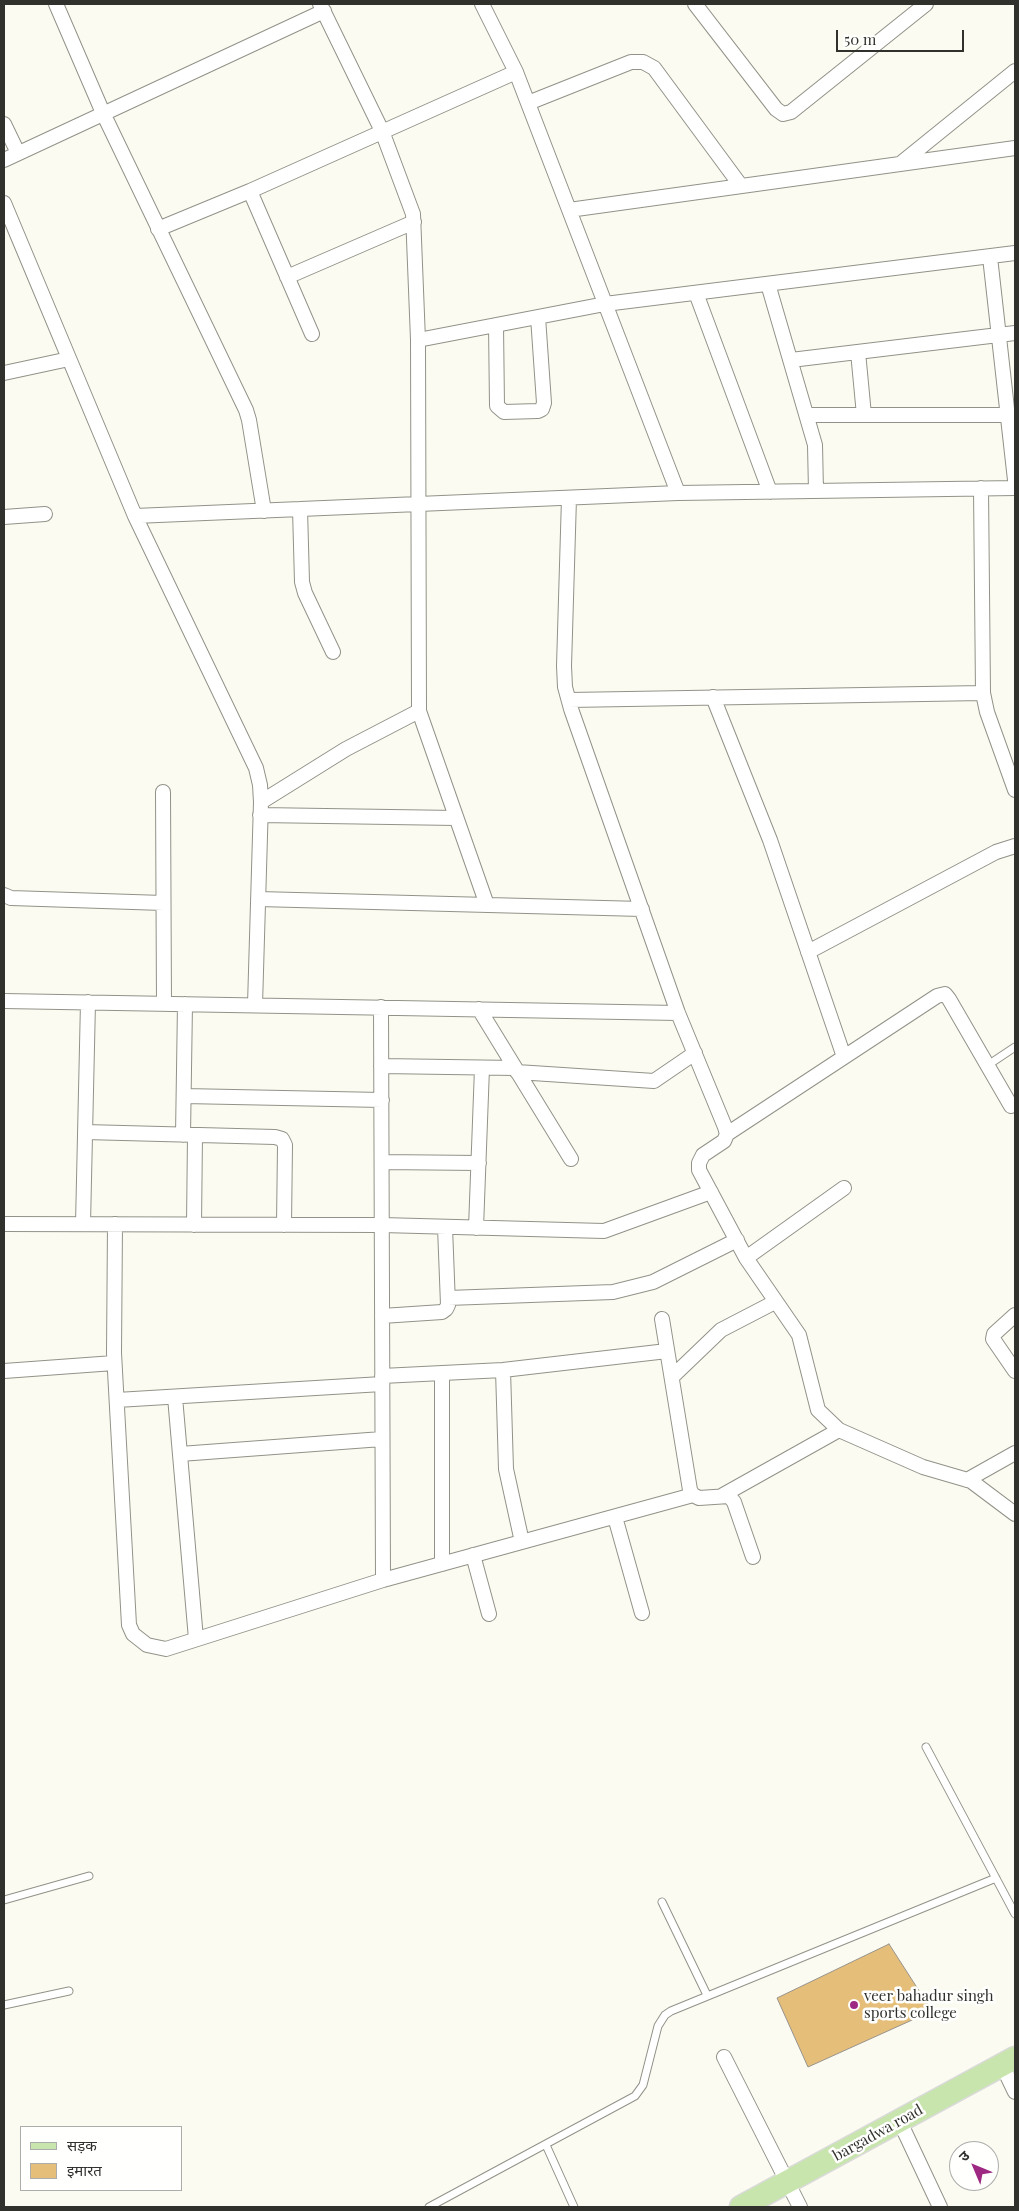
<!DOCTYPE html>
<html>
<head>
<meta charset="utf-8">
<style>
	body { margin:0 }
	#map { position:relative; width:1019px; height:2211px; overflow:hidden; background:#fbfbf2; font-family:"Playfair Display","Noto Sans Devanagari",serif }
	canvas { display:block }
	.frame { position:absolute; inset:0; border:5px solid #30302d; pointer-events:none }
	.legend { position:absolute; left:20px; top:2126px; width:162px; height:65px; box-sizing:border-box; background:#fffffe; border:1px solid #acacaa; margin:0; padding:6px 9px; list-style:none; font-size:15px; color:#30302d }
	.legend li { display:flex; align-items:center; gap:10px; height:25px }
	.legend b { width:25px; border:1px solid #acacaa }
	.north { position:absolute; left:949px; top:2141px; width:50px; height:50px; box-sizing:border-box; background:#fffffe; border:1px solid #acacaa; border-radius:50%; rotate:315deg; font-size:14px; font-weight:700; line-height:20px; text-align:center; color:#30302d }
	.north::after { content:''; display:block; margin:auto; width:18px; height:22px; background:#9e2983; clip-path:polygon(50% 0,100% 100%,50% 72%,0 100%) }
	.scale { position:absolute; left:836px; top:30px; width:128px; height:22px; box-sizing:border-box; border:2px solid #30302d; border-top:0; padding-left:6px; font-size:15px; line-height:18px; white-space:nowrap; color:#30302d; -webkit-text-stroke:4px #fffffe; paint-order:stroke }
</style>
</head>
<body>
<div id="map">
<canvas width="1019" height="2211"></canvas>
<div class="frame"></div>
<ul class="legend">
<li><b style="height:6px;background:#c8e5ad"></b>सड़क</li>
<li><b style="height:14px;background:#e5be79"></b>इमारत</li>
</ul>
<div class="north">उ</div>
<div class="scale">50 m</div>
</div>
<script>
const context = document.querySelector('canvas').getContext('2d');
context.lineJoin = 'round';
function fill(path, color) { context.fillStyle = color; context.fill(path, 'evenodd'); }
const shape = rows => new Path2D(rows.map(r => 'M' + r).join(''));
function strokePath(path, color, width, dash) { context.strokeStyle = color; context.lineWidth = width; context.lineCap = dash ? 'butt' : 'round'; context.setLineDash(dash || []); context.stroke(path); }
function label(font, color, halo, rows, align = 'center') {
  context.font = font + ' "Playfair Display",serif'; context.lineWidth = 5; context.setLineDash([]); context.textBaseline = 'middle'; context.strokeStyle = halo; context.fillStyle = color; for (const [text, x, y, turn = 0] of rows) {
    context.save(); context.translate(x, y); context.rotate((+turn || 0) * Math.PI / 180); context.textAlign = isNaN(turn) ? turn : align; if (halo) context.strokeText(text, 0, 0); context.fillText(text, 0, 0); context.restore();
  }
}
const building = shape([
	[889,1944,932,2011,808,2067,777,1998,889,1944]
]);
fill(building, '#e5be79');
strokePath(building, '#98938c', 1);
const service = shape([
	[988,1065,1015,1047],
	[926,1747,1015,1914],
	[4,1900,89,1876],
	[662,1902,707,1995],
	[4,2005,69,1991],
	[546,2145,574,2207],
	[429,2207,635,2096,643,2085,658,2026,665,2015,671,2011,996,1878]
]);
const minor = shape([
	[56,4,103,113,246,410,249,420,264,511],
	[320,4,382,131,413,214,418,340,419,711,487,905],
	[482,4,516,72,678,493],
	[695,4,776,109,783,114,791,112,926,4],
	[528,103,631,62,643,62,654,68,741,186],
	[4,124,18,153],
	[4,160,324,11],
	[900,164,1015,71],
	[250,191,312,334],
	[4,203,135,516,256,768,260,785,261,802,255,1005],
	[569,210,1015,148],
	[158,229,250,191,516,72],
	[990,257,1015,480],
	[287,277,414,222],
	[768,284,815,445,816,491],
	[696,293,770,492],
	[496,325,497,406,504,412,538,411,542,409,544,403,538,317],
	[418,340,605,304,1015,253],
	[858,352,864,415],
	[791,360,1015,333],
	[4,373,69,359],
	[807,415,1015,415],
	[981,488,983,693,987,712,1015,790],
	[569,498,564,666,565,687,571,709,678,1013,725,1127,727,1134,724,1141,703,1155,699,1163,699,1170,746,1258,799,1335,818,1410,839,1430,923,1467,971,1481,1015,1514],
	[300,509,302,582,305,593,333,652],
	[135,516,678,493,1015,488],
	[4,517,45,514],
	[713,697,770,840,844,1057],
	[569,700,983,693],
	[163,792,164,1004],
	[261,802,346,749,419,711],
	[260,815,456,818],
	[4,895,11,898,163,903],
	[258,899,642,909],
	[808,952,996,852,1015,846],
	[4,1001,678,1013],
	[381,1007,383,1580],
	[479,1009,571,1159],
	[381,1066,515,1068],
	[517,1072,654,1081,695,1053],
	[184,1096,382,1100],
	[85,1132,275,1137,282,1139,285,1145,284,1225],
	[727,1134,937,996,945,994,949,999,1011,1106],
	[183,1135,185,1004],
	[382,1162,479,1163],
	[4,1224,382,1225,604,1231,711,1192],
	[83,1224,88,1002],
	[115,1224,114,1353,129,1625,133,1634,147,1645,166,1649,383,1580,693,1495],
	[194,1225,195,1135],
	[476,1228,482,1068],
	[746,1258,844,1188],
	[448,1298,613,1292,653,1282,737,1240],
	[1015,1315,994,1334,993,1339,1015,1371],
	[382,1316,442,1312,446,1309,448,1305,445,1227],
	[662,1319,690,1490,693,1495,699,1498,729,1496,734,1502,753,1557],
	[503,1370,506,1469,522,1542],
	[4,1371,114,1363],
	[442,1373,442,1564],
	[382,1376,503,1370,667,1351],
	[672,1377,721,1330,775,1302],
	[175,1397,196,1639],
	[117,1400,382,1384],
	[180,1454,382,1439],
	[967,1480,1015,1453],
	[723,1495,839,1430],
	[615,1517,642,1613],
	[473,1555,489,1614],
	[724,2057,800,2207],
	[1002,2065,1015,2092],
	[900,2122,940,2207]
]);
const primary = shape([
	[741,2207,1015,2058]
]);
strokePath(service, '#929289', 9);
strokePath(minor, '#929289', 16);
strokePath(primary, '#dadad9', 25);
strokePath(service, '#fff', 7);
strokePath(minor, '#fff', 14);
strokePath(primary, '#c8e5ad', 22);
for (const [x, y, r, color] of [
	[854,2005,5,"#9e2983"]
]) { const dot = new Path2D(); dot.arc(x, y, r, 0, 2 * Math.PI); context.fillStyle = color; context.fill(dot); strokePath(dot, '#fffffe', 2); }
label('15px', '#30302d', '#fffffe', [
	["veer bahadur singh",864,1996],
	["sports college",864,2013]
], 'left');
label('15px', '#30302d', '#fffffe', [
	["bargadwa road",878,2133,-29]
]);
</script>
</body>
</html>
